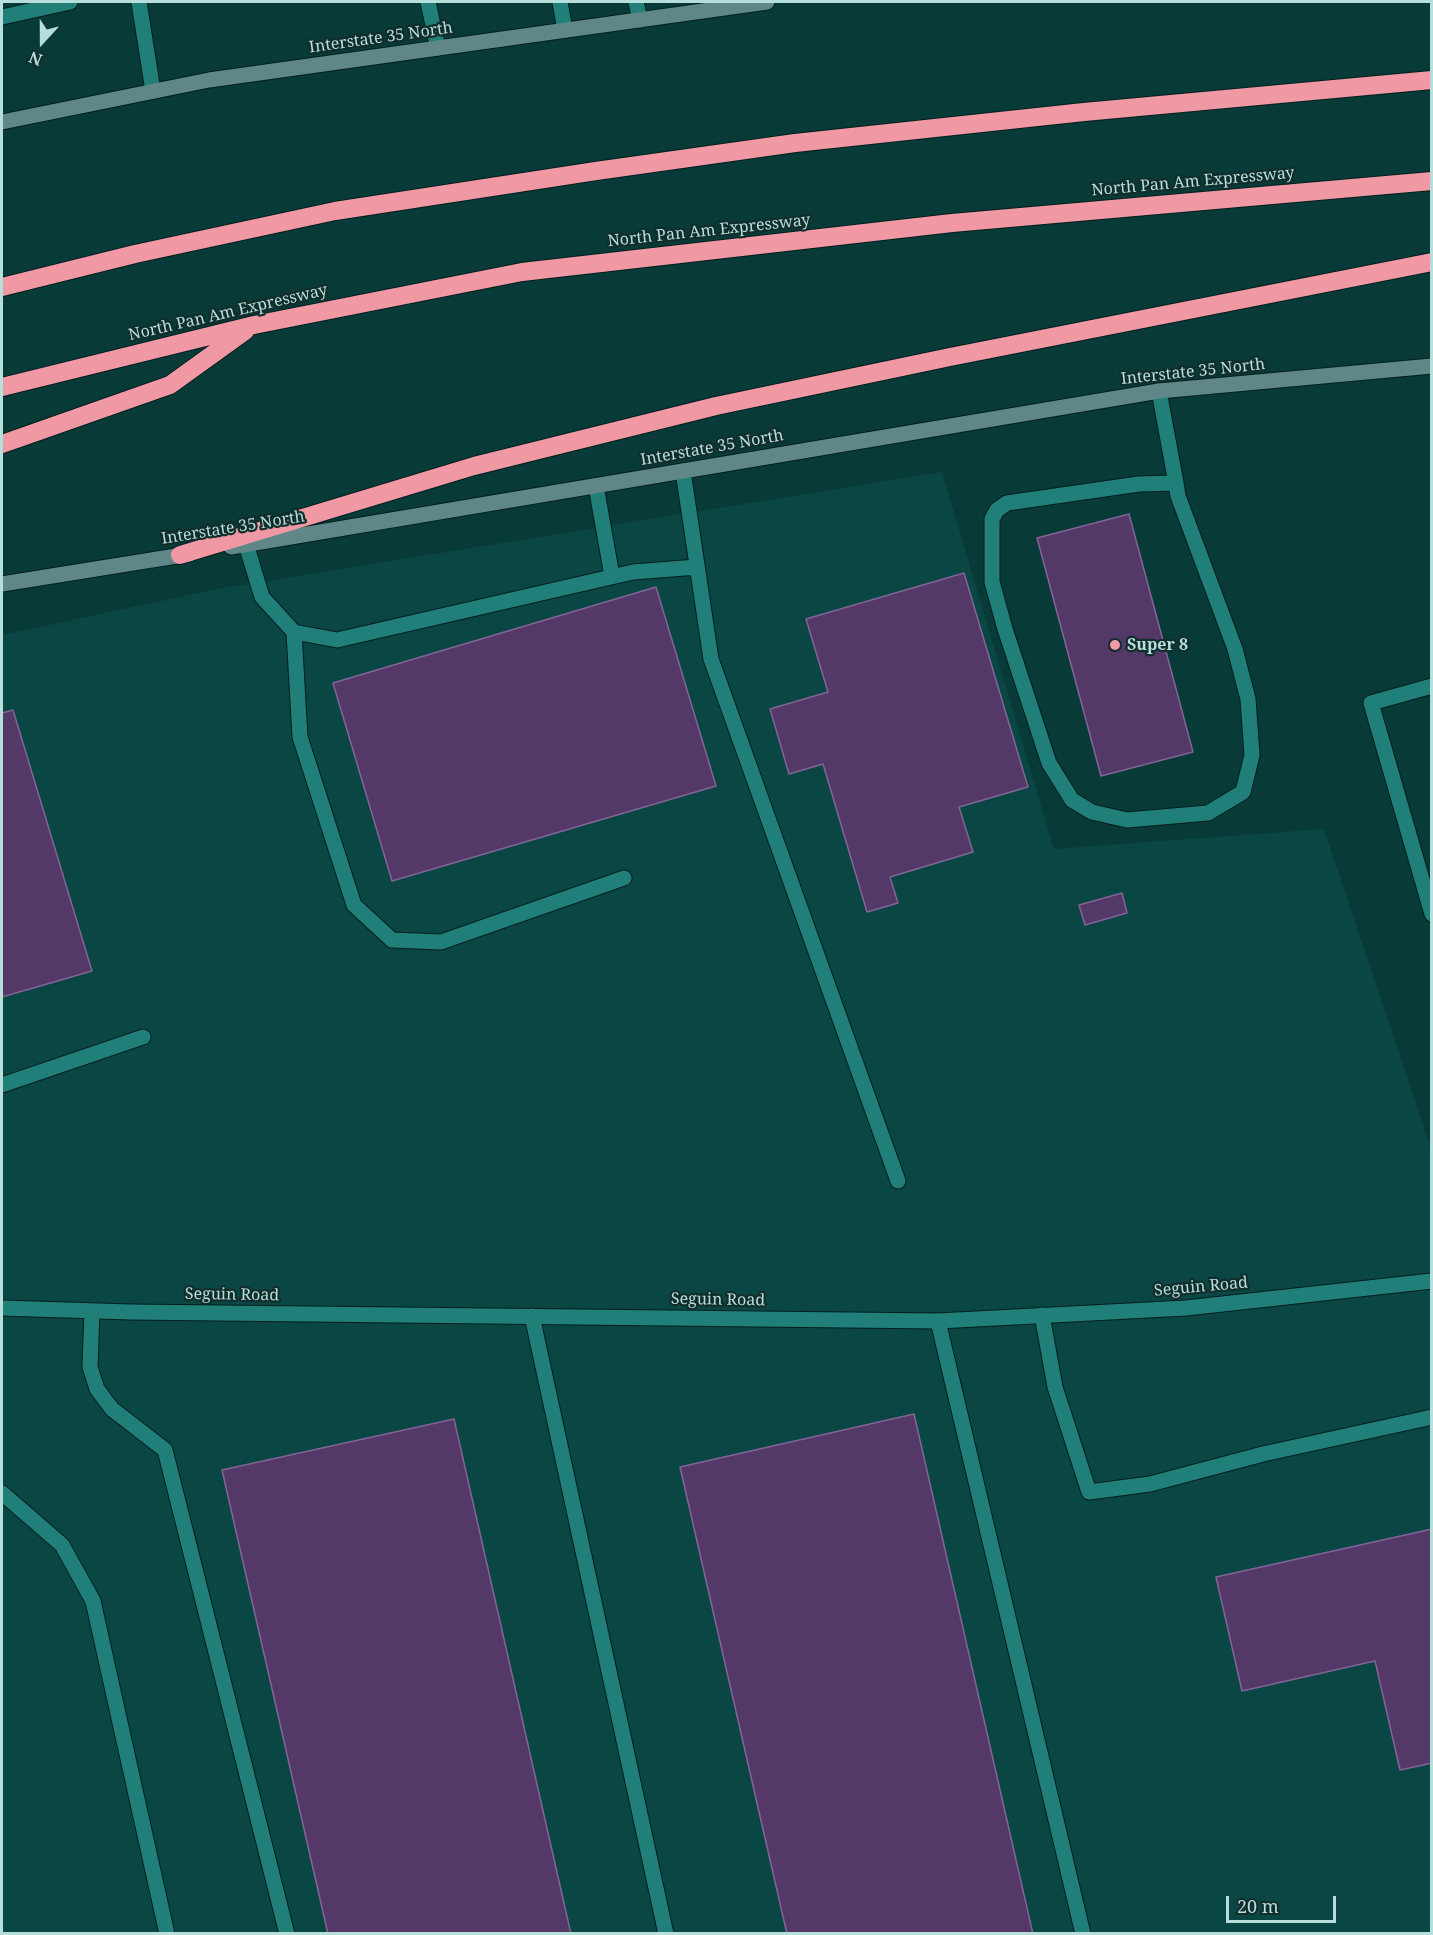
<!DOCTYPE html>
<html>
<head>
<meta charset="utf-8">
<style>
	body { margin:0 }
	#map { position:relative; width:1433px; height:1935px; overflow:hidden; background:#083a38; font-family:"Noto Serif",serif }
	canvas { display:block }
	.frame { position:absolute; inset:0; border:3px solid #b6dedb; pointer-events:none }
	.north { position:absolute; left:12px; top:12px; width:60px; height:60px; -webkit-text-stroke:4px #122e2c; paint-order:stroke; rotate:201deg; font-size:16px; font-weight:700; line-height:24px; text-align:center; color:#b6dedb }
	.north::after { content:''; display:block; margin:auto; width:21px; height:27px; background:#b6dedb; clip-path:polygon(50% 0,100% 100%,50% 72%,0 100%) }
	.scale { position:absolute; left:1226px; top:1896px; width:110px; height:27px; box-sizing:border-box; border:3px solid #b6dedb; border-top:0; padding-left:8px; font-size:18px; line-height:21px; white-space:nowrap; color:#b6dedb; -webkit-text-stroke:4px #122e2c; paint-order:stroke }
</style>
</head>
<body>
<div id="map">
<canvas width="1433" height="1935"></canvas>
<div class="frame"></div>
<div class="north">N</div>
<div class="scale">20 m</div>
</div>
<script>
const context = document.querySelector('canvas').getContext('2d');
context.lineJoin = 'round';
function fill(path, color) { context.fillStyle = color; context.fill(path, 'evenodd'); }
const shape = rows => new Path2D(rows.map(r => 'M' + r).join(''));
function strokePath(path, color, width, dash) { context.strokeStyle = color; context.lineWidth = width; context.lineCap = dash ? 'butt' : 'round'; context.setLineDash(dash || []); context.stroke(path); }
function label(font, color, halo, rows, align = 'center') {
  context.font = font + ' "Noto Serif",serif'; context.lineWidth = 4.5; context.setLineDash([]); context.textBaseline = 'middle'; context.strokeStyle = halo; context.fillStyle = color; for (const [text, x, y, turn = 0] of rows) {
    context.save(); context.translate(x, y); context.rotate((+turn || 0) * Math.PI / 180); context.textAlign = isNaN(turn) ? turn : align; if (halo) context.strokeText(text, 0, 0); context.fillText(text, 0, 0); context.restore();
  }
}
fill(shape([
	[942,472,1054,849,1324,829,1431,1149,1431,1933,2,1933,2,635,217,589]
]), '#0a4643');
const building = shape([
	[1129,514,1193,752,1101,776,1037,538,1129,514],
	[964,573,1028,787,959,807,973,852,890,877,898,903,867,912,823,764,789,774,770,709,828,692,806,619,964,573],
	[656,587,716,786,392,881,333,683,656,587],
	[13,710,92,971,2,997,2,713,13,710],
	[1122,893,1127,913,1085,925,1079,905,1122,893],
	[914,1414,1033,1934,787,1934,680,1467,914,1414],
	[454,1419,571,1934,328,1934,222,1470,454,1419],
	[1432,1529,1432,1763,1400,1770,1375,1661,1242,1691,1216,1577,1432,1529]
]);
fill(building, '#543868');
strokePath(building, '#826497', 1.5);
const service = shape([
	[139,2,153,91],
	[428,2,438,48],
	[560,2,565,30],
	[636,2,640,20],
	[2,17,70,2],
	[1159,391,1176,483,1178,496,1235,649,1248,699,1252,755,1243,792,1208,813,1127,820,1092,812,1072,800,1049,763,1005,629,992,582,992,519,997,510,1007,503,1139,484,1176,483],
	[683,471,711,659,898,1181],
	[596,486,612,576],
	[246,544,262,597,294,632,337,640,633,572,697,567],
	[294,632,300,737,354,905,392,940,441,942,624,878],
	[1432,686,1371,703,1432,914],
	[2,1085,143,1037],
	[92,1311,90,1367,97,1389,112,1409,165,1450,287,1934],
	[1042,1315,1055,1387,1089,1492,1150,1484,1263,1454,1432,1417],
	[532,1316,666,1934],
	[938,1321,1083,1934],
	[2,1493,62,1545,93,1601,167,1934]
]);
const minor = shape([
	[2,1308,130,1312,938,1321,1186,1308,1432,1281]
]);
const secondary = shape([
	[2,122,209,80,767,2],
	[231,547,1159,391,1432,366],
	[2,584,189,554]
]);
const motorway = shape([
	[2,287,135,254,335,211,596,171,795,143,1084,112,1432,80],
	[2,387,254,325,522,272,952,223,1432,181],
	[2,444,170,385,245,331],
	[180,555,474,466,716,406,950,357,1432,262]
]);
strokePath(service, '#031f1e', 17);
strokePath(minor, '#031f1e', 17);
strokePath(secondary, '#031f1e', 17);
strokePath(motorway, '#031f1e', 20);
strokePath(service, '#217f7a', 15);
strokePath(minor, '#217f7a', 15);
strokePath(secondary, '#5f8787', 15);
strokePath(motorway, '#f099a5', 18);
for (const [x, y, r, color] of [
	[1115,645,6,"#f39aa7"]
]) { const dot = new Path2D(); dot.arc(x, y, r, 0, 2 * Math.PI); context.fillStyle = color; context.fill(dot); strokePath(dot, '#122e2c', 2); }
label('16px', '#b6dedb', '#122e2c', [
	["Interstate 35 North",381,38,-8],
	["North Pan Am Expressway",1193,182,-5],
	["North Pan Am Expressway",709,231,-6],
	["North Pan Am Expressway",228,313,-13],
	["Interstate 35 North",1193,372,-6],
	["Interstate 35 North",712,448,-10],
	["Interstate 35 North",233,528,-9],
	["Seguin Road",1201,1287,-5],
	["Seguin Road",232,1295,1],
	["Seguin Road",718,1300,1]
]);
label('bold 16px', '#b6dedb', '#122e2c', [
	["Super 8",1127,645]
], 'left');
</script>
</body>
</html>
